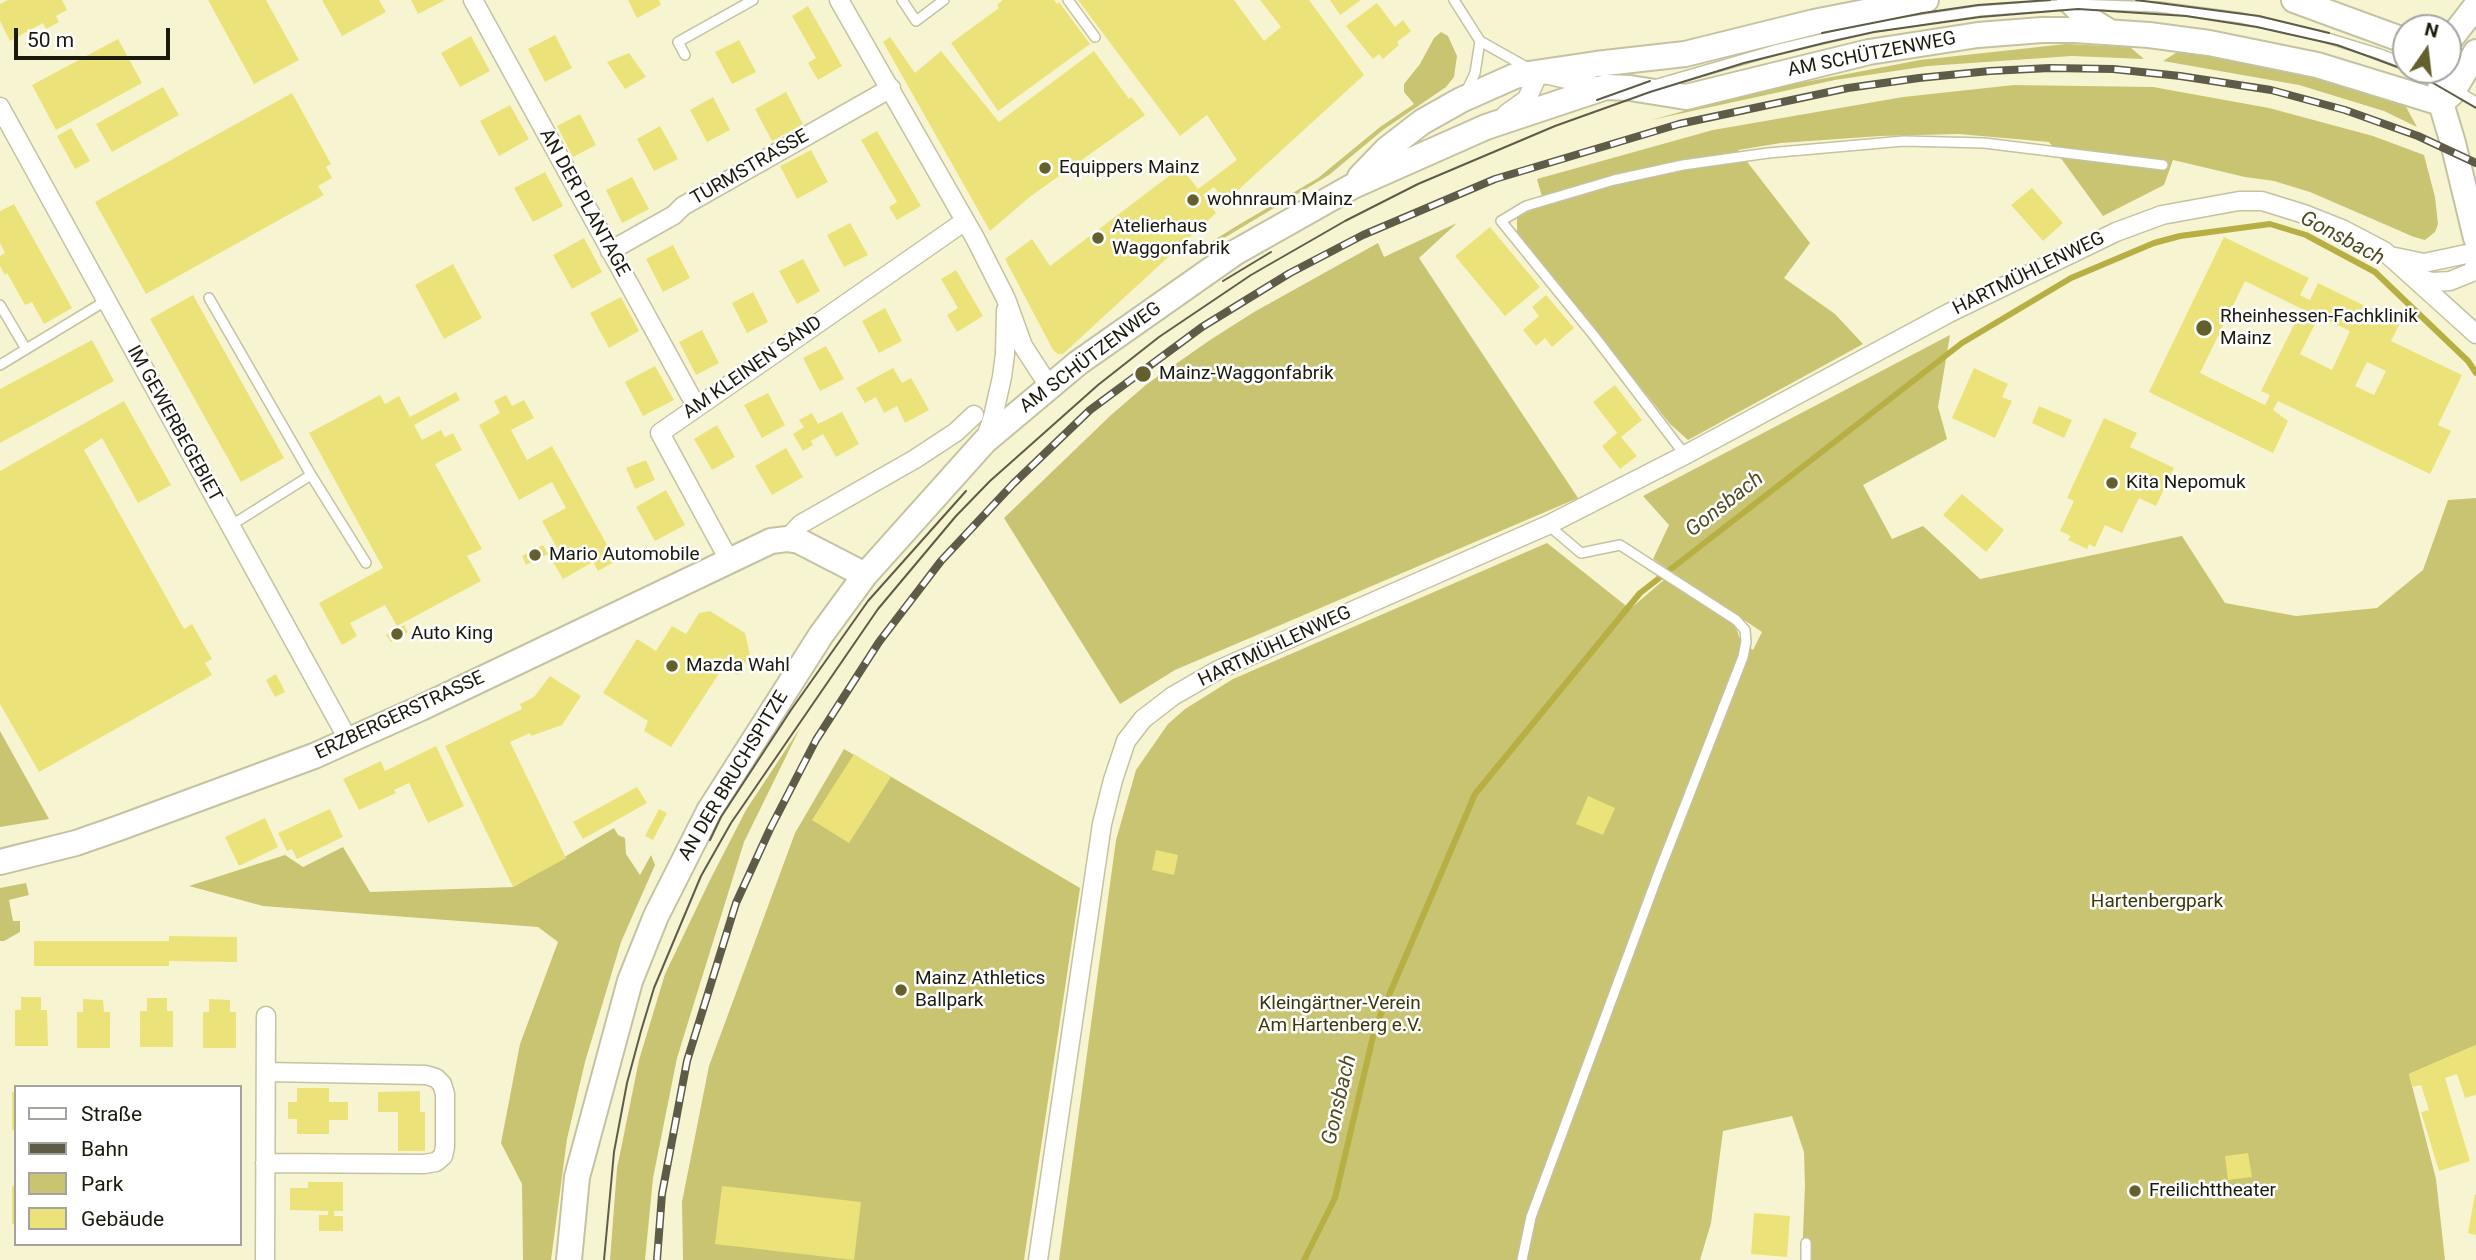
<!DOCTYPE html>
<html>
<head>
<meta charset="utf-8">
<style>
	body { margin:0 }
	#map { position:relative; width:2476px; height:1260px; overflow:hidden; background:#f7f5d1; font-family:Roboto,sans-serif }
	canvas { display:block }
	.legend { position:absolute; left:14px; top:1085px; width:228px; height:161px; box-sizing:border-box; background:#fff; border:2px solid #a4a39e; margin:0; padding:9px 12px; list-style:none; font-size:21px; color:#1b1a0d }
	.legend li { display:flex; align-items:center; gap:14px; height:35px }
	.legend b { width:35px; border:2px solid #a4a39e }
	.north { position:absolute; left:2392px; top:14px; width:70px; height:70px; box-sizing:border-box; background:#fff; border:2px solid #a4a39e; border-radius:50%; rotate:14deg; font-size:19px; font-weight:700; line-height:28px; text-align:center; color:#1b1a0d }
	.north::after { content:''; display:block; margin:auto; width:24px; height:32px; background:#64602d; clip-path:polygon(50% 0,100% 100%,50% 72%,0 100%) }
	.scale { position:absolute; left:14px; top:28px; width:156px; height:32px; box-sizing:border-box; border:4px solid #1b1a0d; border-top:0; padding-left:9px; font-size:21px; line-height:24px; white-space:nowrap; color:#1b1a0d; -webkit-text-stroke:5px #fff; paint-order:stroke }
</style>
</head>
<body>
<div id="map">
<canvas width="2476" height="1260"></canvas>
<ul class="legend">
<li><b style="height:9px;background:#fff"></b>Straße</li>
<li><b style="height:9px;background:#5e5c48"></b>Bahn</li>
<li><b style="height:19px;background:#c9c472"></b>Park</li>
<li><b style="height:19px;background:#ebe379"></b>Gebäude</li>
</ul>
<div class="north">N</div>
<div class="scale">50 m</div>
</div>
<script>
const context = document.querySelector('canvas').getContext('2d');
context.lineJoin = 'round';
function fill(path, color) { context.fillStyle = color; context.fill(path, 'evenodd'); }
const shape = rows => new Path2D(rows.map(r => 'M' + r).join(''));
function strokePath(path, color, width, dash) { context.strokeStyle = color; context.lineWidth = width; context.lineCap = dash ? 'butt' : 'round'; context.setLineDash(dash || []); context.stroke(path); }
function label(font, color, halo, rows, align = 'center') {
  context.font = font + ' Roboto,sans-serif'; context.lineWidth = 5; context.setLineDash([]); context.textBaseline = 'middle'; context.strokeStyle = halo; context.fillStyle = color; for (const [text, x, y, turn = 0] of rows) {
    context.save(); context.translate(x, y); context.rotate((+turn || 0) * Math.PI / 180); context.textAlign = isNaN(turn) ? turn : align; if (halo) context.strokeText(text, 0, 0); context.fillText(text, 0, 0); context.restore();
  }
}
fill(shape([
	[1441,32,1448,36,1457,56,1454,77,1446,87,1383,130,1329,175,1204,250,1203,247,1235,227,1318,178,1380,127,1414,104,1404,92,1404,84,1420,64,1434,38],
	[2066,44,2130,47,2144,59,2072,56,1928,66,1835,80,1651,120,1753,92,1920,60],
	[2179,51,2271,65,2340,84,2405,105,2417,127,2384,111,2299,85,2163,61],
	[2014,85,2153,87,2269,108,2373,136,2424,155,2435,197,2438,224,2435,232,2425,240,2414,237,2310,192,2274,181,2245,177,2173,160,2164,185,2103,216,2049,142,1959,134,1880,136,1781,143,1738,150,1810,243,1784,278,1835,314,1863,344,1688,440,1670,424,1517,232,1517,217,1544,204,1537,179,1713,130,1903,97],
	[1457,223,1419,258,1578,498,1175,670,1120,704,1004,518,1111,415,1147,384,1210,340,1254,312,1378,243,1384,257],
	[1950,335,1938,407,1947,439,1863,485,1892,539,1923,526,1980,579,2182,536,2225,603,2296,616,2377,608,2423,570,2448,500,2476,498,2476,1045,2409,1074,2436,1179,2445,1260,1802,1260,1805,1185,1804,1152,1792,1116,1723,1131,1711,1223,1700,1260,1059,1260,1116,840,1136,770,1168,724,1185,709,1233,679,1547,543,1630,609,1665,579,1735,625,1741,642,1753,650,1762,632,1653,559,1669,525,1643,496],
	[800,728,744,842,677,1058,653,1178,645,1260,610,1260,617,1168,622,1144,639,1060,665,974,710,880,746,810],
	[0,731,49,819,0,827],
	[844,749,1080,888,1024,1260,683,1260,682,1202,709,1066,795,833],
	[614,828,618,835,625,838,626,854,640,875,651,855,655,865,621,942,585,1062,567,1139,551,1260,523,1260,522,1184,501,1143,520,1044,558,942,538,927,263,906,189,886,285,855,303,867,343,847,370,892,513,887],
	[26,883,29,895,9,900,13,921,20,921,20,932,4,941,0,941,0,888]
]), '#c9c472');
strokePath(shape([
	[1304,1260,1335,1198,1375,1028,1475,794,1640,593,1962,343,2071,278,2154,243,2180,236,2270,224,2306,235,2375,272,2468,361,2476,373]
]), '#b7af43', 6);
fill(shape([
	[8,0,62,0,67,10,56,16,59,22,46,29,43,23,10,41,0,21,0,4],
	[208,0,266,0,299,60,254,84],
	[322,0,379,0,386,12,342,36],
	[411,0,445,0,418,14],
	[628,0,659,0,661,5,637,18],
	[1003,0,1054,0,1057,4,1059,2,1090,44,998,111,951,43,999,8,997,5],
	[1078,0,1234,0,1264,41,1281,27,1260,0,1309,0,1364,75,1225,202,1214,187,1203,195,1216,213,1063,354,1058,354,1053,350,1005,259,1032,239,1050,266,1181,167,1198,189,1237,160,1207,115,1180,136],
	[1330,0,1361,0,1340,15],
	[1377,3,1395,27,1403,20,1411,31,1397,42,1399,45,1383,59,1379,54,1373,59,1346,26],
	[808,6,842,66,818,80,808,63,816,58,792,16],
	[555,35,572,68,545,82,528,49],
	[471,36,490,71,460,87,441,53],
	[890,37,915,73,941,51,999,122,1094,51,1129,99,1131,97,1145,115,1031,196,990,231,883,42],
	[118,39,142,83,56,130,32,85],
	[739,40,756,72,732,84,715,52],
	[629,53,646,77,625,89,607,62],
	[163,87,179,115,112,152,96,124],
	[786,92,803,124,772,141,755,109],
	[292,93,331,164,326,167,332,178,318,186,324,195,146,294,95,202],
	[713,97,730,130,707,142,690,110],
	[510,105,529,139,499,156,480,121],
	[580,114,596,145,573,157,557,126],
	[660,126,678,159,654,171,637,139],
	[71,128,90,161,75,169,57,136],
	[877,131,921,206,897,220,889,207,897,202,861,140],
	[811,150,828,182,797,199,780,166],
	[545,172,563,206,533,222,514,188],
	[632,177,649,209,622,223,606,190],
	[2032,188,2063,223,2043,241,2011,205],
	[14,204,72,308,44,324,32,302,25,305,7,273,5,275,0,266,0,256,5,253,0,243,0,211],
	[850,223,868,255,844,267,827,235],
	[1490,227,1540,287,1505,316,1455,256],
	[2224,237,2309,278,2300,295,2310,300,2318,283,2400,323,2391,341,2462,375,2438,425,2451,431,2430,474,2278,401,2273,410,2288,421,2273,453,2149,392],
	[2245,281,2302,309,2261,391,2270,395,2265,405,2200,373],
	[2319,316,2350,331,2332,370,2300,354],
	[2367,362,2386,371,2374,395,2355,386],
	[584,238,602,272,572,289,553,255],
	[673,245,690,278,663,292,646,259],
	[803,259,820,291,797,304,779,271],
	[453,264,482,318,444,339,415,285],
	[956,270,983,316,957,332,947,315,958,308,941,279],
	[753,292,768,322,747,333,732,303],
	[193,295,284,458,241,482,150,319],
	[1546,295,1574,328,1552,347,1545,338,1536,346,1523,330,1539,316,1532,307],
	[621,297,639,331,609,348,590,313],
	[885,308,902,341,879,353,862,321],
	[702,330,719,363,696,375,679,342],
	[92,340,114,381,0,443,0,389],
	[826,346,844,379,820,391,803,358],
	[655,366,674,400,643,416,625,382],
	[893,368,902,383,911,378,929,410,905,423,897,406,884,413,876,397,865,403,856,388],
	[1974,368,2008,384,2002,397,2012,401,1995,438,1952,418],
	[1615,385,1642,420,1621,437,1637,456,1620,469,1602,446,1617,433,1593,402],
	[456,392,460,400,414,425,422,440,441,430,445,437,453,433,462,450,435,464,482,549,467,556,481,581,397,626,385,605,350,623,357,636,342,645,319,603,383,568,309,433,380,395,385,404,399,396,410,417],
	[768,393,785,425,762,438,744,405],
	[506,395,512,406,524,400,534,418,511,430,527,460,552,446,616,561,598,571,593,562,563,579,552,560,561,555,542,521,566,508,552,482,519,500,479,425,500,413,494,401],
	[124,401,171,485,138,503,102,438,84,450,184,629,192,624,212,659,205,663,212,675,39,772,0,704,0,471],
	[2039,406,2072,420,2064,438,2032,423],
	[842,412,859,444,836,457,823,434,811,441,813,445,803,451,793,434,804,427,799,420,812,413,818,424],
	[2104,418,2137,433,2130,447,2174,468,2156,506,2139,498,2122,533,2105,525,2095,547,2089,544,2087,549,2068,540,2071,536,2060,531,2074,501,2067,498],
	[717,425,735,457,712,470,694,439],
	[786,448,803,477,772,495,755,466],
	[646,460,655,480,635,489,626,468],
	[666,490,685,525,655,541,636,507],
	[1962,494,2004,530,1986,552,1943,515],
	[543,545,548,554,526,565,522,556],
	[710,611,745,633,750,655,737,675,724,666,671,747,644,731,648,721,603,693,637,639,656,651,672,626,686,634,699,613],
	[404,625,408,632,391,642,386,635],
	[276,674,285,692,275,697,266,680],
	[550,676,581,696,562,725,531,736,530,733,510,742,566,858,513,887,445,746,522,709,520,704,534,697],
	[436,746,464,806,428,823,409,783,394,790,396,793,359,810,343,779,381,761,385,771],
	[854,754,891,777,849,843,812,820],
	[637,787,647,803,583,839,573,822],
	[1588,796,1615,808,1603,835,1576,824],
	[330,809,343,837,297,859,292,849,287,851,278,833],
	[659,809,667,813,653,840,645,836],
	[265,818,278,847,239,866,225,837],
	[1156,850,1178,855,1174,875,1152,870],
	[169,936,237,937,237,962,169,961,169,966,34,966,34,941,169,941],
	[21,997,41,997,41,1010,47,1010,48,1046,15,1046,15,1010,21,1010],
	[147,998,167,998,167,1011,173,1011,173,1047,140,1047,140,1011,147,1011],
	[83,999,103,1000,104,1012,110,1012,110,1048,77,1048,77,1012,83,1012],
	[209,999,230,1000,230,1012,236,1012,236,1048,203,1048,203,1012,209,1012],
	[2476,1045,2476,1095,2465,1098,2457,1074,2445,1078,2470,1161,2439,1171,2421,1112,2429,1110,2421,1085,2413,1087,2409,1074],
	[297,1088,329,1088,329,1102,348,1102,348,1120,329,1120,329,1134,297,1134,297,1119,288,1119,288,1102,297,1102],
	[420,1091,420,1112,425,1112,425,1151,398,1151,398,1112,378,1112,378,1092],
	[12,1092,16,1092,16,1130,12,1130],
	[2248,1153,2252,1177,2228,1180,2225,1156],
	[308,1182,343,1182,343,1211,334,1211,334,1216,343,1216,343,1231,319,1231,319,1215,328,1215,328,1211,290,1210,290,1188,308,1188],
	[12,1186,16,1186,16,1224,12,1224],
	[722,1186,861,1202,854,1260,715,1244],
	[2475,1194,2476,1195,2476,1235,2468,1233],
	[1754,1213,1790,1216,1787,1257,1751,1254]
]), '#ebe379');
const lane = shape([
	[902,0,916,21,944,0],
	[1068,0,1095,37],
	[1454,0,1480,41,1528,68],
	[685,55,678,42,753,0],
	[2419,70,2436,79],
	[1654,85,1775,50,1873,27,1979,11,2073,4,2158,7,2241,18,2321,36,2380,54,2406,64],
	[2457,91,2476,102],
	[1466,92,1475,73,1480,41],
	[209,298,311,475,230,526],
	[0,305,26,349],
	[0,365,107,300],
	[1685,455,1595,337,1501,221,1526,206,1614,180,1683,165,1768,153,1904,141,1984,143,2163,165],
	[311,475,366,563],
	[1806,1243,1806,1260],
	[1522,1260,1531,1217,1659,872,1743,657,1746,642,1745,630,1736,620,1620,545,1581,553,1548,525]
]);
const street = shape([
	[473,0,696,406],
	[839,0,975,238,1006,299,1023,346,1049,386],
	[0,107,349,741],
	[1506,114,1527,99,1535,81,1536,72,1601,87],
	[610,251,674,215,683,206,891,88],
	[2395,257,2424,263,2476,252],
	[2417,278,2432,282,2450,281,2470,273,2476,266],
	[985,440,993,417,1002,377,1005,354,1006,310],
	[787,539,801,524,915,459,956,432,974,415],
	[729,560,660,433,965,221],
	[265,1163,424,1164,436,1162,443,1156,445,1147,445,1094,442,1084,436,1078,426,1075,266,1072],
	[265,1260,266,1016],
	[1038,1260,1102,824,1113,780,1126,741,1143,719,1173,696,1218,670,1548,525,1685,455,1949,313,2116,232,2162,215,2239,201,2262,201,2304,214,2342,229,2384,251,2476,334]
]);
const secondary = shape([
	[2069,0,2087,18,2108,31],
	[2294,0,2406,41],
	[2448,42,2476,6],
	[2440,70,2441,103,2453,143,2476,238],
	[2441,103,2452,93,2476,52],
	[1360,177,1387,149,1422,122,1461,100,1515,76,1596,64,1685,54,1814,22,1926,0],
	[0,862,76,843,119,828,314,756,421,708,771,541,787,539,799,541,865,575],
	[569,1260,577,1177,630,981,656,916,709,811,821,635,865,575,985,441,1078,363,1236,252,1353,186,1486,127,1606,87,1630,88,1686,97,1869,52,1978,35,2042,30,2075,30,2149,35,2209,43,2317,65,2441,103]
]);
strokePath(lane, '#c4c2a0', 12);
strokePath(street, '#c4c2a0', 21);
strokePath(secondary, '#c4c2a0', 28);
strokePath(lane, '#fff', 9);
strokePath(street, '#fff', 18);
strokePath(secondary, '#fff', 24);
strokePath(shape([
	[2136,0,2259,16,2329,33],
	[1822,33,1923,13,1978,5,2050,0],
	[1597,100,1650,81],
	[1223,281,1271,252],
	[710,840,721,817,791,710,868,601,966,491],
	[604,1260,614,1152,627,1083,641,1031,654,988,701,876,731,823,878,609,956,516,990,481,1098,385,1159,337,1251,275,1345,221,1418,184,1555,126,1650,92,1744,63,1824,43,1874,32,1980,17,2078,9,2186,16,2257,27,2337,45,2373,58,2421,76,2476,108]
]), '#5e5c48', 2);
const rail = shape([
	[657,1260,662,1194,687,1061,736,903,770,829,816,740,879,642,941,561,1013,484,1090,410,1202,327,1290,273,1363,235,1495,179,1679,124,1848,88,1919,78,1990,71,2050,68,2113,69,2180,76,2271,90,2345,110,2418,136,2476,163]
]);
strokePath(rail, '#5e5c48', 8);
strokePath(rail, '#fff', 5, [16]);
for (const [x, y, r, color] of [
	[1045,168,7,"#64602d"],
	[1193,200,7,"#64602d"],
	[1098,238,7,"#64602d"],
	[2204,328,9,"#64602d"],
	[1143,374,9,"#64602d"],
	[2112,483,7,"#64602d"],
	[535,555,7,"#64602d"],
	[397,634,7,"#64602d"],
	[672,666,7,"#64602d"],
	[901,990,7,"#64602d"],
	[2135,1191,7,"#64602d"]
]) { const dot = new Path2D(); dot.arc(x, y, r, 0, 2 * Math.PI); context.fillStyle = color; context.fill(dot); strokePath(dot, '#fff', 2.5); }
label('19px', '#1b1a0d', '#fff', [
	["AM SCHÜTZENWEG",1872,55,-11],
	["TURMSTRASSE",750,168,-30],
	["AN DER PLANTAGE",584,203,61],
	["HARTMÜHLENWEG",2029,274,-26],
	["AM SCHÜTZENWEG",1091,358,-37],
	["AM KLEINEN SAND",753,368,-35],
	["IM GEWERBEGEBIET",174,424,61],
	["HARTMÜHLENWEG",1275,647,-25],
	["ERZBERGERSTRASSE",400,716,-25],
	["AN DER BRUCHSPITZE",734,776,-59]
]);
label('19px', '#1b1a0d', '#fff', [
	["Equippers Mainz",1059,168],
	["wohnraum Mainz",1207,200],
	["Atelierhaus",1112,227],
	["Waggonfabrik",1112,249],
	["Rheinhessen-Fachklinik",2220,317],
	["Mainz",2220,339],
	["Mainz-Waggonfabrik",1159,374],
	["Kita Nepomuk",2126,483],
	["Mario Automobile",549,555],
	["Auto King",411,634],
	["Mazda Wahl",686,666],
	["Mainz Athletics",915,979],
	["Ballpark",915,1001],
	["Freilichttheater",2149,1191]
], 'left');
label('19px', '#3a3708', '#fff', [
	["Hartenbergpark",2157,902],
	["Kleingärtner-Verein",1340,1004],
	["Am Hartenberg e.V.",1340,1026]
]);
label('italic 21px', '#4f4c20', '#fff', [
	["Gonsbach",2342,239,28],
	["Gonsbach",1725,505,-38],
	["Gonsbach",1340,1100,-77]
]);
</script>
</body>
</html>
